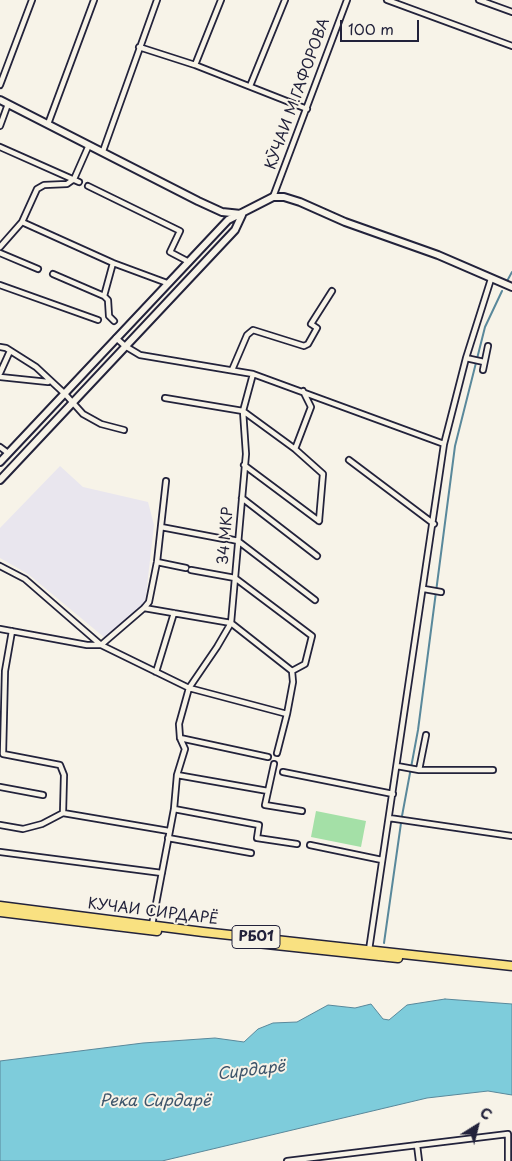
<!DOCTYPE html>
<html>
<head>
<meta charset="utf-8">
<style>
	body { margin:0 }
	#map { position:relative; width:512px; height:1161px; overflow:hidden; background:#f7f3e8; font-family:"Playpen Sans",sans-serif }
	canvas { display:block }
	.north { position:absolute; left:452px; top:1101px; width:50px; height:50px; -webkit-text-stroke:4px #f7f3e8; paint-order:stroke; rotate:36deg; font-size:14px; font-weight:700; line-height:20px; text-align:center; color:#22223b }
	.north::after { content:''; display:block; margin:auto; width:18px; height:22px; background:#22223b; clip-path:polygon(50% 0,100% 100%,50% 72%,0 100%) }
	.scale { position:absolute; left:340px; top:20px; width:79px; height:22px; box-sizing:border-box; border:2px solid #22223b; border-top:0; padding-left:6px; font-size:15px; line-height:18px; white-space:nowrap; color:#22223b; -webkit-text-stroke:4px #f7f3e8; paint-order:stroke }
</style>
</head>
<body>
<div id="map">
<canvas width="512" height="1161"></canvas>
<div class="north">С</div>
<div class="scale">100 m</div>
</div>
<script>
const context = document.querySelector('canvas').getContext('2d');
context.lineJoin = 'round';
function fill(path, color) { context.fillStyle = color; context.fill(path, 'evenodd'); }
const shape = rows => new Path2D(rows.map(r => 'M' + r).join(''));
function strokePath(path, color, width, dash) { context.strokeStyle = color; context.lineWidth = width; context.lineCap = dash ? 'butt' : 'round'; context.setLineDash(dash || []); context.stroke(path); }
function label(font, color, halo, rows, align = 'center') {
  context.font = font + ' "Playpen Sans",sans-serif'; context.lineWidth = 4; context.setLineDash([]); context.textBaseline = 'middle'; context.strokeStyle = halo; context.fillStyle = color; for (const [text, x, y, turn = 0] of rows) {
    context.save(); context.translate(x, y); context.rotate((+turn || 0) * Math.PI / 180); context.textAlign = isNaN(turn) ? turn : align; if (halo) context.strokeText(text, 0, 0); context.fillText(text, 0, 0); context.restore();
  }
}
fill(shape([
	[60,466,83,487,148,502,154,525,145,604,105,638,28,574,0,558,0,528]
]), '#e9e6ee');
fill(shape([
	[316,811,366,821,361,847,311,837]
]), '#a4e0a7');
const water = shape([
	[445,999,512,1004,512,1095,488,1091,427,1098,162,1161,0,1161,0,1061,143,1043,215,1038,244,1042,258,1029,273,1023,297,1022,328,1005,355,1008,371,1004,383,1019,389,1020,407,1005,445,999]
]);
fill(water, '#7eccdb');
strokePath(water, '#59889b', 1);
strokePath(shape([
	[506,283,512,272],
	[384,943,402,816,418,730,455,446,485,327,502,291]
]), '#59889b', 2);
const street = shape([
	[387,0,512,46],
	[479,0,512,12],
	[139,47,195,65,307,109],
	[195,65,221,0],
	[0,85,32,0],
	[250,86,285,0],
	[48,124,94,0],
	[0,126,8,104],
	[0,147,79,182],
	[103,151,157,0],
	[88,186,180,231,170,252,189,262],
	[273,197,347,0],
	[22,222,113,263,167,283],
	[0,247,22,222,37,189,44,185,67,184,74,179,89,145],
	[0,253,38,269],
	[53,274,104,296,108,300,109,316,114,321],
	[0,285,98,320],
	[104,296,113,263],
	[116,338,125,346,140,355,253,374,444,444],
	[0,347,6,348,36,367,65,394,83,414,101,424,124,430],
	[466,358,484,362],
	[232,370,247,335,253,330,304,346,308,344,317,328,311,324,332,291],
	[483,370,488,346],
	[0,373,10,351],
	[253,374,243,411,246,454,231,623,217,647,189,688,287,714,277,753],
	[0,377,48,382],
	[303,391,311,407,295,449,323,474,319,521],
	[165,398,243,411,295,449],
	[0,447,8,453],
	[349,460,434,524],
	[244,465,319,521],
	[242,498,317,556],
	[161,527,224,539],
	[229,539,238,541,315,600],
	[157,562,186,568],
	[0,566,25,579,101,645,189,688,179,724,180,738,185,749,177,775,174,809,152,925],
	[191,570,235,578,312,636,305,664,292,671,293,682,287,714],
	[424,589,441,592],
	[144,608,231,623,292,671],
	[0,629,87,645,101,645,144,608,149,602,157,562,166,481],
	[12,631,5,671,3,754,60,765,64,775,63,813,169,831],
	[156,672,174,613],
	[180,738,268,757],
	[274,764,265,805,302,811],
	[397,766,419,770,493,770],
	[419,770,426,735],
	[283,772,393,794],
	[177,775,268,791],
	[0,787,43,795],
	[174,809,259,825,257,838,297,844],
	[389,818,512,836],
	[0,825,23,829,42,824,63,813],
	[168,838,251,853],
	[310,845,382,860],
	[0,852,162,873],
	[369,950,444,444,466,358,491,279],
	[417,1145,419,1161],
	[287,1161,508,1134,508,1161]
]);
const secondary = shape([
	[0,100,198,201,222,212,241,214],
	[0,462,228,220,273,197,284,197,300,202,345,222,438,255,512,287],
	[0,480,235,230,242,215]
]);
const highway = shape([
	[0,906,203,932,512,966],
	[0,912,157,931],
	[238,941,398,958]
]);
strokePath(street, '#22223b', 8);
strokePath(secondary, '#22223b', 10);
strokePath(highway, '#22223b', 11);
strokePath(street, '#f7f3e8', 4.5);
strokePath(secondary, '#f7f3e8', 6);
strokePath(highway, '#f9e181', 8);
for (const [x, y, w] of [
	[256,937,48]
]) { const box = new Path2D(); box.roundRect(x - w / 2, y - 11.5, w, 23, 4); context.fillStyle = '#f7f3e8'; context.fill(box); strokePath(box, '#22223b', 1); }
label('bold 14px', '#22223b', null, [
	["РБ01",256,937]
]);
label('15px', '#22223b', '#f7f3e8', [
	["КӮЧАИ М.ГАФОРОВА",298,94,-70],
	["34 МКР",226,536,-85],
	["КУЧАИ СИРДАРЁ",153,912,7]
]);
label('italic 16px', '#3e556b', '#f7f3e8', [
	["Сирдарё",251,1071,-7],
	["Река Сирдарё",155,1102]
]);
</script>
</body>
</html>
